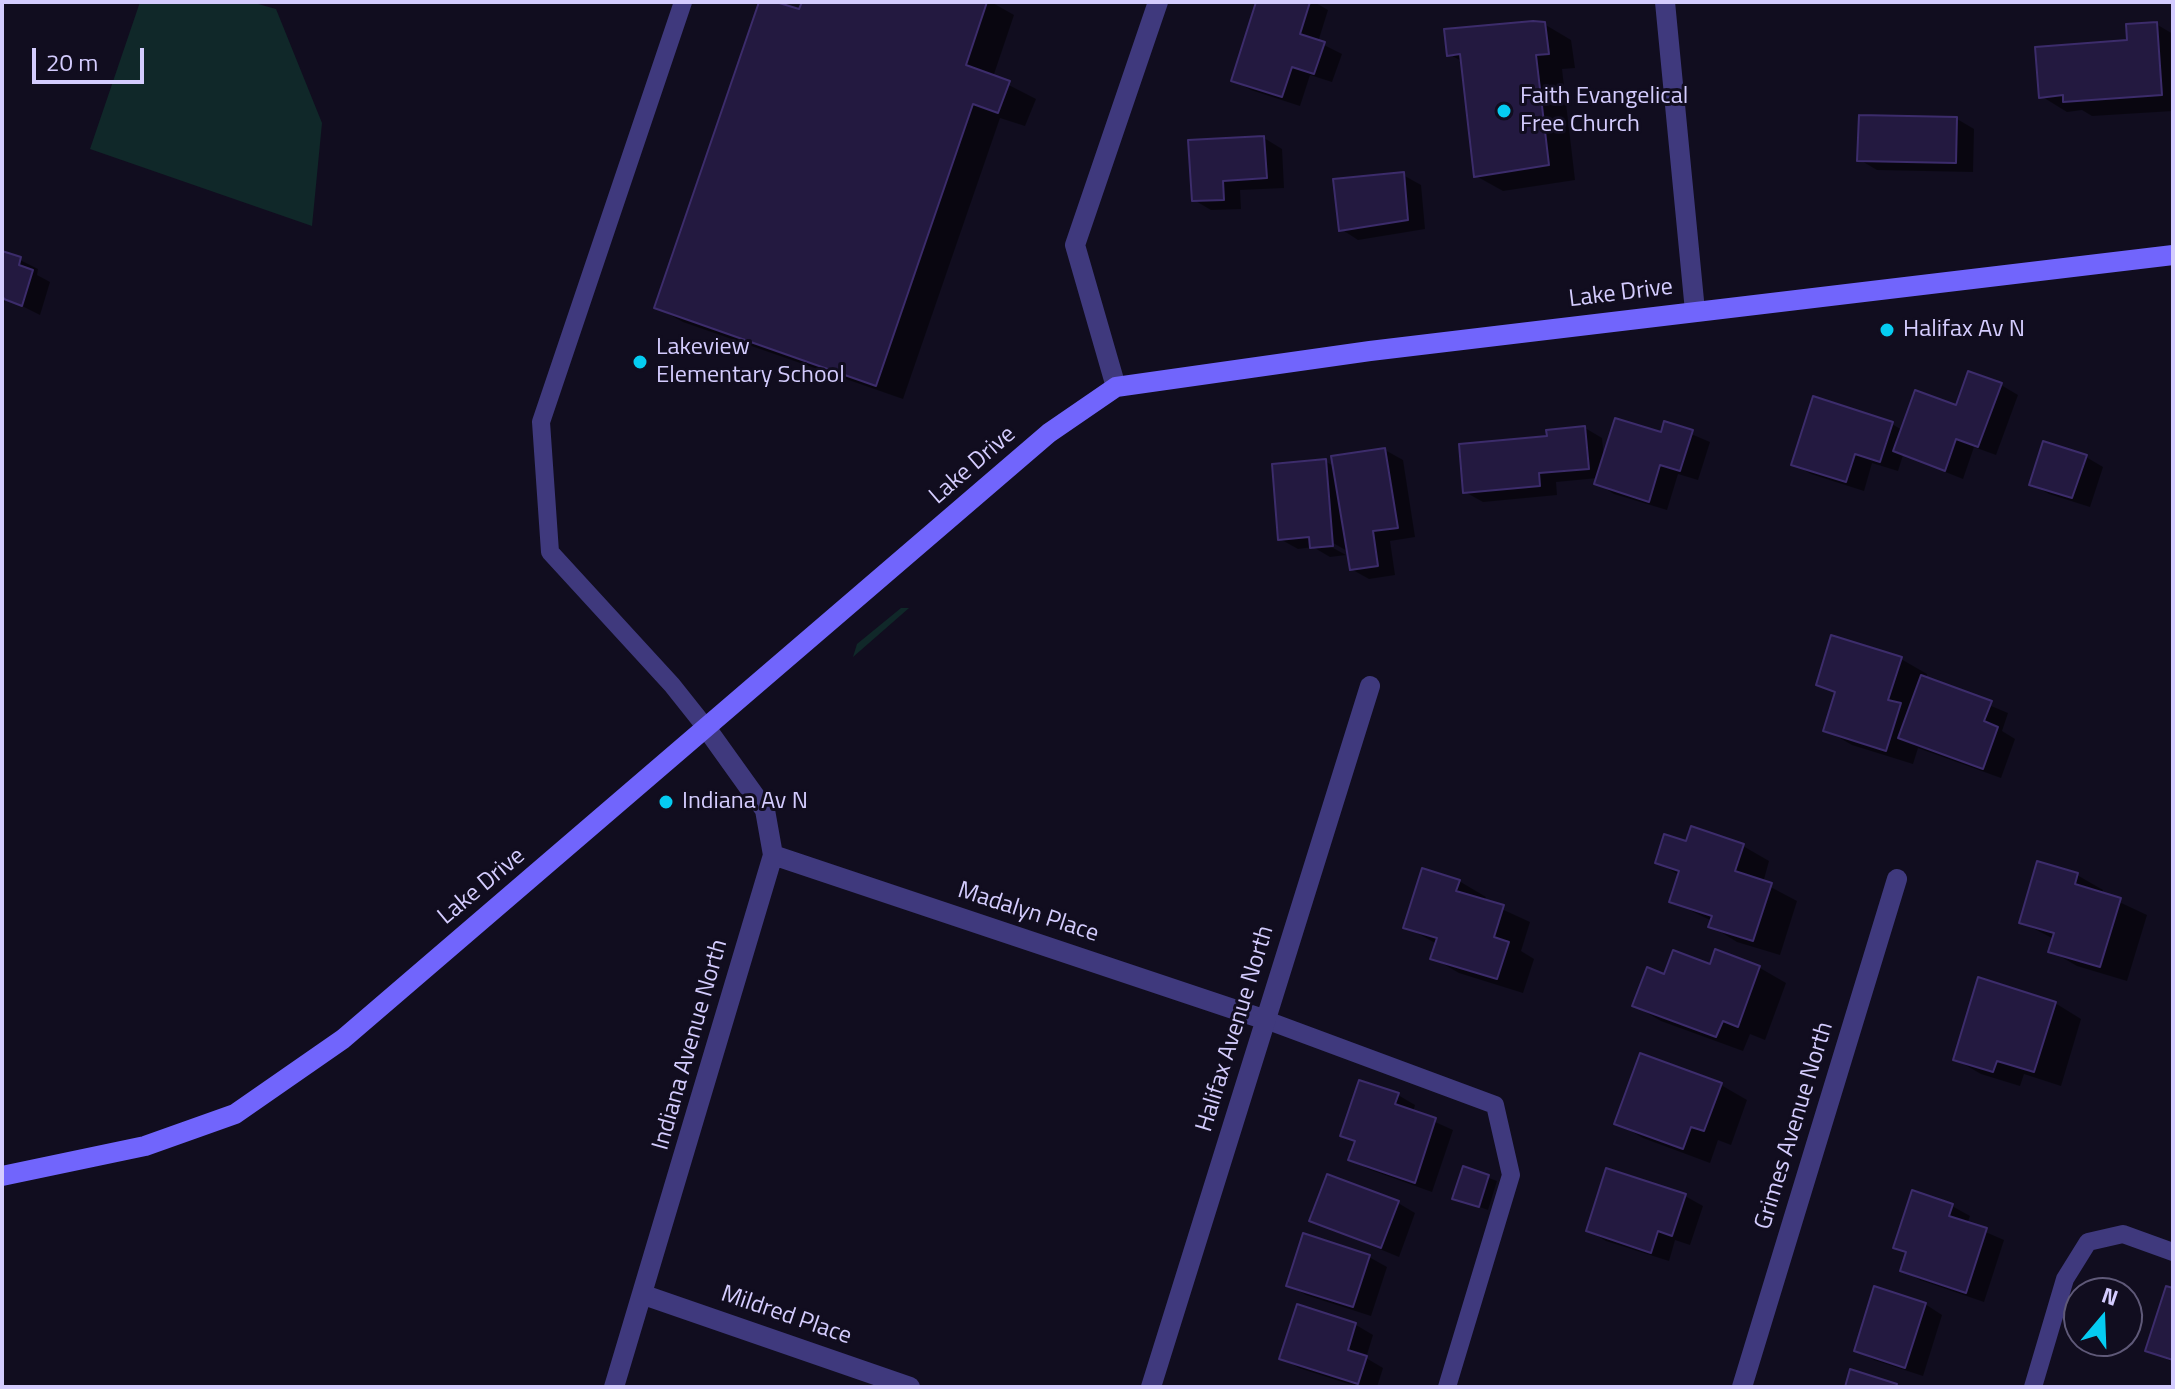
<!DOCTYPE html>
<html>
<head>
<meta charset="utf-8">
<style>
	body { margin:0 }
	#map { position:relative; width:2175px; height:1389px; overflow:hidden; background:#110d1f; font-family:"Titillium Web",sans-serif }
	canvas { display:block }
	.frame { position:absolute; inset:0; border:4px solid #d4ccfe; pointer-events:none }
	.north { position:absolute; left:2063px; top:1277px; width:80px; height:80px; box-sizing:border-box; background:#110d1f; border:2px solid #5f5978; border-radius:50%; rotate:19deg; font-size:22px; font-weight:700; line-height:32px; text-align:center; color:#d4ccfe }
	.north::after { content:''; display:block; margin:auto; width:28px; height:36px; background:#05ccf1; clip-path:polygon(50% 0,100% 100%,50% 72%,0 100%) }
	.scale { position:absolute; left:32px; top:48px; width:112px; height:36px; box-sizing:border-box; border:4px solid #d4ccfe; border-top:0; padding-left:10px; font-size:24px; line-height:28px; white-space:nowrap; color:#d4ccfe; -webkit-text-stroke:6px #110d1f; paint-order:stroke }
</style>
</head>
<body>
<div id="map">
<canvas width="2175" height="1389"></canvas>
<div class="frame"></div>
<div class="north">N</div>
<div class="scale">20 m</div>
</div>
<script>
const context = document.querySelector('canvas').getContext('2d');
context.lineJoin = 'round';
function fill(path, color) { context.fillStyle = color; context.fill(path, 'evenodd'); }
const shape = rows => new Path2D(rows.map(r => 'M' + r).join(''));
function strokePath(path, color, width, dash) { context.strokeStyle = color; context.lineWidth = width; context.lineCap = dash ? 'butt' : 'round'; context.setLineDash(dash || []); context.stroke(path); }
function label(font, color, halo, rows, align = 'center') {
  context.font = font + ' "Titillium Web",sans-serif'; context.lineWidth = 6; context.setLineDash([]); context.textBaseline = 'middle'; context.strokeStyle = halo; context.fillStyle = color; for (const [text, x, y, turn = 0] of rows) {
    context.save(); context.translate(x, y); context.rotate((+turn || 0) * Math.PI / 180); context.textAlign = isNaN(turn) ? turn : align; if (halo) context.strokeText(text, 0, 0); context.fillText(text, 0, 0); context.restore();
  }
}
fill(shape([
	[140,2,251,2,276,9,322,123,312,226,90,149],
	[901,608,909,608,853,657,857,644]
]), '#102829');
fill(shape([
	[761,2,800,12,804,2,991,2,1014,15,993,77,1036,99,1025,126,1000,118,903,399,683,322,656,307],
	[1258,2,1314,2,1328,10,1318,42,1342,54,1332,82,1310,75,1300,106,1251,90,1233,80],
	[1544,24,1571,40,1575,68,1562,69,1575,180,1503,191,1476,176,1463,62,1449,54],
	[2156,24,2173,34,2173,111,2092,116,2082,110,2067,112,2041,96],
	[1957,119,1974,129,1973,172,1877,170,1860,160],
	[1264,138,1282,149,1284,188,1240,190,1241,209,1211,210,1194,200],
	[1403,175,1421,185,1425,229,1358,240,1341,229],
	[2,251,38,269,37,275,50,282,40,315,6,298,2,310],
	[2001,385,2018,395,1996,455,1974,447,1963,479,1903,455,1898,471,1872,463,1864,491,1811,474,1794,464,1892,424,1902,430],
	[1665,423,1710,442,1698,480,1678,474,1667,510,1614,494,1597,483,1598,478,1556,482,1557,495,1483,502,1465,492,1549,438,1585,428,1602,438,1604,460,1662,434],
	[1385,450,1403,460,1415,537,1390,541,1395,575,1369,579,1351,569,1349,552,1326,539,1324,543,1346,555,1330,557,1313,547,1298,549,1280,539,1325,461,1335,467],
	[2086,457,2103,467,2090,507,2049,494,2031,484],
	[1901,659,1927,674,1926,679,2008,713,2002,731,2015,739,2001,778,1918,748,1913,764,1852,745,1826,730,1837,695,1818,684],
	[1688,844,1743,846,1769,861,1763,883,1797,901,1780,955,1737,942,1711,926,1712,921,1671,901,1679,875,1657,862],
	[2077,875,2103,890,2102,894,2147,915,2127,981,2077,966,2051,951,2054,939,2021,922],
	[1459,881,1486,897,1484,901,1530,922,1521,951,1534,959,1523,993,1459,973,1433,958,1437,944,1406,927],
	[1716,952,1760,968,1786,983,1765,1040,1750,1034,1743,1051,1661,1021,1635,1006,1666,977,1711,966],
	[2055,1003,2081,1019,2061,1086,2024,1074,2020,1086,1981,1074,1955,1059],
	[1721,1085,1747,1100,1731,1145,1718,1140,1710,1163,1643,1138,1617,1123],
	[1398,1095,1415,1105,1413,1112,1453,1130,1432,1192,1368,1169,1350,1159,1356,1143,1342,1135],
	[1464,1169,1497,1181,1488,1210,1455,1198],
	[1685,1196,1703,1206,1690,1245,1675,1240,1669,1261,1606,1241,1588,1230],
	[1398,1203,1415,1213,1399,1257,1312,1221],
	[1952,1206,1970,1216,1967,1224,2004,1240,1984,1302,1920,1280,1903,1270,1908,1254,1895,1247],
	[1305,1236,1369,1257,1387,1267,1371,1316,1306,1295,1289,1285],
	[2173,1290,2173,1362,2147,1350],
	[1925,1304,1942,1315,1923,1376,1874,1360,1856,1350],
	[1298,1307,1356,1325,1373,1335,1366,1358,1383,1368,1377,1387,1358,1387,1299,1368,1282,1358]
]), '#0007');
const building = shape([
	[759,2,776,2,799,9,802,2,987,2,966,65,1010,81,998,113,973,104,876,386,654,308,759,2],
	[1256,2,1310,2,1300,34,1325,42,1314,74,1292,67,1282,97,1231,81,1256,2],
	[1533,21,1545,22,1549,54,1536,55,1549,165,1474,177,1460,54,1447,56,1444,29,1533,21],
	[2157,22,2162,95,2063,102,2063,95,2039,98,2035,47,2127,40,2126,24,2157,22],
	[1859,115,1957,117,1956,163,1857,161,1859,115],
	[1264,136,1267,178,1223,181,1224,200,1192,201,1188,140,1264,136],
	[1404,172,1408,220,1339,231,1333,179,1404,172],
	[2,251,21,257,19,265,33,270,22,306,4,299,2,294,2,251],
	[1968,371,2002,383,1978,447,1956,439,1945,471,1893,451,1915,390,1956,405,1968,371],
	[1813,396,1893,422,1880,462,1855,454,1846,482,1791,465,1813,396],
	[1615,418,1661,432,1664,421,1693,430,1680,471,1660,465,1649,502,1594,484,1615,418],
	[1585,426,1589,469,1539,473,1540,486,1463,493,1459,444,1547,436,1546,430,1585,426],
	[2043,441,2087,455,2072,498,2029,485,2043,441],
	[1385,448,1398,528,1373,531,1378,566,1350,570,1331,456,1385,448],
	[1326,459,1333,546,1310,548,1309,537,1278,540,1272,464,1326,459],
	[1831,635,1902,657,1888,700,1901,703,1886,751,1823,731,1835,692,1816,685,1831,635],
	[1921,675,1992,701,1984,721,1998,727,1983,769,1898,738,1921,675],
	[1691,826,1744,844,1735,871,1772,883,1753,941,1708,927,1712,916,1669,902,1679,871,1655,863,1664,834,1686,841,1691,826],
	[2037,861,2078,873,2075,884,2121,898,2100,967,2048,952,2054,933,2019,923,2037,861],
	[1422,868,1460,880,1456,891,1504,905,1494,937,1509,942,1497,979,1430,959,1437,938,1403,928,1422,868],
	[1715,949,1760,966,1738,1027,1723,1021,1716,1037,1632,1006,1647,967,1664,974,1673,950,1710,964,1715,949],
	[1978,977,2056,1002,2034,1072,1997,1061,1993,1072,1953,1060,1978,977],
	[1640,1053,1722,1083,1704,1131,1691,1127,1683,1149,1614,1124,1640,1053],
	[1359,1080,1399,1093,1395,1104,1436,1118,1415,1183,1348,1160,1355,1141,1340,1136,1359,1080],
	[1463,1166,1489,1175,1479,1207,1452,1199,1463,1166],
	[1606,1168,1686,1194,1672,1236,1658,1231,1651,1253,1586,1231,1606,1168],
	[1327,1174,1399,1201,1381,1248,1309,1221,1327,1174],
	[1912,1190,1953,1204,1949,1216,1987,1228,1966,1293,1900,1271,1906,1252,1893,1248,1912,1190],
	[1303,1233,1370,1255,1353,1307,1286,1286,1303,1233],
	[1874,1286,1926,1303,1905,1368,1854,1351,1874,1286],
	[2166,1286,2173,1288,2173,1360,2145,1351,2166,1286],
	[1297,1304,1356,1323,1348,1350,1367,1356,1358,1384,1279,1359,1297,1304],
	[1850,1369,1897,1384,1896,1387,1845,1387,1850,1369]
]);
fill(building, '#231940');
strokePath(building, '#3c2c6b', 2);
strokePath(shape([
	[683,2,541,422,550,552,672,685,707,729],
	[1266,1020,1495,1105,1511,1175,1447,1387],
	[2033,1387,2065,1279,2088,1242,2123,1234,2173,1252]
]), '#3f397d', 18);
strokePath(shape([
	[1665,2,1695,311],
	[1116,387,1075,245,1158,2],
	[773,855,1266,1020],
	[644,1295,910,1387],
	[614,1387,773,855,765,810,707,729],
	[1151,1387,1370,686],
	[1742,1387,1897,879]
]), '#3f397d', 20);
strokePath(shape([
	[2,1176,145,1146,235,1114,343,1039,1049,433,1116,387,1370,351,2173,255]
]), '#7165fc', 20);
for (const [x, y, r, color] of [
	[1504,111,8,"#05ccf1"],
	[1887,330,8,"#05ccf1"],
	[640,362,8,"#05ccf1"],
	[666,802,8,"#05ccf1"]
]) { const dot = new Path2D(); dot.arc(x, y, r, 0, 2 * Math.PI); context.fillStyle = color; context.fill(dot); strokePath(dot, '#110d1f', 3); }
label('24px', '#d4ccfe', '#110d1f', [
	["Faith Evangelical",1520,97],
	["Free Church",1520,125],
	["Halifax Av N",1903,330],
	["Lakeview",656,348],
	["Elementary School",656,376],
	["Indiana Av N",682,802]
], 'left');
label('24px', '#d4ccfe', '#110d1f', [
	["Lake Drive",1621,294,-7],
	["Lake Drive",973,466,-41],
	["Lake Drive",482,887,-40],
	["Madalyn Place",1028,913,18],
	["Halifax Avenue North",1236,1029,-73],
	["Indiana Avenue North",691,1045,-74],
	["Grimes Avenue North",1795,1126,-73],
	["Mildred Place",786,1316,19]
]);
</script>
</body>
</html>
